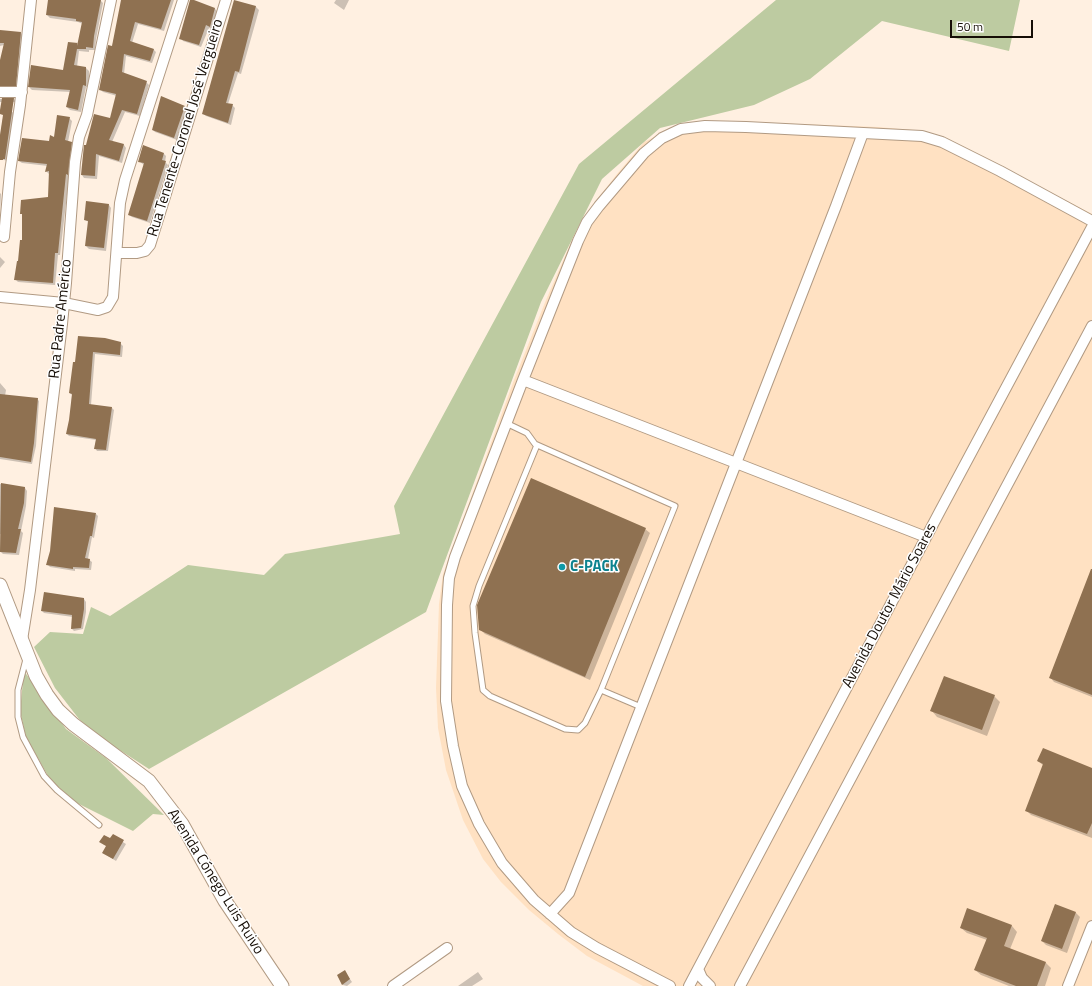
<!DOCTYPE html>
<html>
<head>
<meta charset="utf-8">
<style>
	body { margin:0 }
	#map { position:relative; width:1092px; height:986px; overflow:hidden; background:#fff0e1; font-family:"Titillium Web",sans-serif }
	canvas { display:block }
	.scale { position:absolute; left:950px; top:20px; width:83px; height:18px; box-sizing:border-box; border:2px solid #160e06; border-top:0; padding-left:5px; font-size:12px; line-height:14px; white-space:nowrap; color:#160e06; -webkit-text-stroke:3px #fff; paint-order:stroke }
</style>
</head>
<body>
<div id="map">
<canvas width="1092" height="986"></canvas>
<div class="scale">50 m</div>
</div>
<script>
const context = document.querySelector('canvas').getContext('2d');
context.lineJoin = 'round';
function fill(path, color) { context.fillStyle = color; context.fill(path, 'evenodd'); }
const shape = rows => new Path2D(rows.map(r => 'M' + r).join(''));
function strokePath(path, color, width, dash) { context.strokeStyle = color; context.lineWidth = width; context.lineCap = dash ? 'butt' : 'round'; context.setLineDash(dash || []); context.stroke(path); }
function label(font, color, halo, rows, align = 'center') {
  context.font = font + ' "Titillium Web",sans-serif'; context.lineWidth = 3; context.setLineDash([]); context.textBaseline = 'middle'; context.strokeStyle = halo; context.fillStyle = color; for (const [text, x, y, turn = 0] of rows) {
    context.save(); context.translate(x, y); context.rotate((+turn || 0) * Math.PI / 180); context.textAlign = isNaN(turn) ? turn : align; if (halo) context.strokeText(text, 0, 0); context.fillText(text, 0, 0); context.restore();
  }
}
fill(shape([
	[712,122,797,124,878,127,924,131,962,146,1092,214,1092,986,643,986,587,956,558,934,529,910,501,882,483,859,463,820,446,770,438,728,436,688,439,604,443,574,514,380,546,300,575,233,591,207,617,174,644,142,664,132,687,125]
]), '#ffe1c2');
fill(shape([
	[776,0,1020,0,1009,51,882,21,810,79,754,105,660,128,602,179,541,302,426,612,149,769,98,736,79,719,55,688,34,647,50,632,83,634,91,607,110,616,188,565,264,575,285,554,400,534,394,506,579,164],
	[24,671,66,729,106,758,164,815,153,814,133,831,73,801,52,783,26,737,20,711]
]), '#bdcba1');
fill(shape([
	[49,0,100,0,103,3,96,39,95,50,89,50,89,52,79,51,77,67,86,68,89,71,89,88,86,87,81,112,70,110,67,107,71,92,32,90,29,87,64,71,79,45,83,24,78,22,50,18,47,15],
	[123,0,174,0,164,31,138,24,132,43,153,49,156,52,152,63,126,56,124,74,146,82,149,85,140,116,125,112,112,142,124,145,126,148,122,163,99,156,97,179,84,178,82,175,111,119,117,96,103,92,100,89,112,47],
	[191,0,215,9,218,12,212,29,209,28,201,47,183,41,181,38],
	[336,0,349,0,344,10,334,3],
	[235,1,256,7,259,10,241,74,238,73,228,104,232,105,235,108,231,125,206,116,203,113],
	[0,31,21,33,23,36,18,88,0,88,0,64,4,45,0,46],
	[0,99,14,99,16,102,0,102],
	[184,106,187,109,177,140,155,132,153,130],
	[4,112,12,112,15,114,8,161,0,159,0,137],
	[69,118,72,121,68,142,74,145,70,177,69,177,60,255,58,255,55,285,18,282,15,279,23,241,49,198,49,174,46,171,48,166,22,163,19,161,55,138],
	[164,154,166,156,165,162,168,165,150,223,132,217,129,215,144,165,139,161],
	[0,193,1,194,0,212],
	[109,205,111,208,106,251,89,249,86,246,89,222,85,220],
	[0,257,5,262,0,268],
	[79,337,120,343,123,346,122,357,95,354,91,405,112,408,114,410,108,451,97,451,95,448,96,440,69,436,67,434,70,420,72,395,70,393,76,363],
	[0,383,6,390,5,396,37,399,39,401,36,446,32,464,0,459],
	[0,484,25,488,27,491,26,506,21,531,23,533,19,555,3,554,0,551,3,534,0,534],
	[96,514,98,516,94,538,92,537,88,559,92,562,91,570,75,569,75,571,50,567,48,565],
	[645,529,650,533,590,680,485,634,480,629],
	[1092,571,1092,697,1054,682,1050,677],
	[84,599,86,602,86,612,83,629,74,631,72,629,73,617,44,613,42,611],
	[994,696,1000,702,987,736,937,717,932,711],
	[1038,761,1092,769,1092,838,1031,815,1027,811,1044,766],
	[113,836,126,844,116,861,103,853,107,846,103,844,110,840],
	[1055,905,1076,913,1080,917,1067,953,1046,945,1042,941],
	[968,909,1012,926,1017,932,1010,949,1046,963,1051,968,1045,986,1009,986,981,975,975,970,987,940,967,933,961,928],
	[345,972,352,982,347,986,343,985,338,976],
	[478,972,483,979,472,986,458,986]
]), '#0003');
fill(shape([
	[48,0,101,0,94,36,93,48,86,47,86,49,77,49,74,65,86,67,86,86,83,85,78,110,66,107,70,90,28,87,31,65,63,70,68,42,78,43,77,46,82,22,76,21,76,19,46,15],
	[121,0,171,0,161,29,135,22,130,41,154,49,150,61,124,54,122,72,147,81,137,114,122,110,109,140,124,144,119,161,96,154,95,176,81,175,84,145,86,145,94,114,110,118,116,94,99,90,108,45,112,46],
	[190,0,194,0,215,8,210,27,206,25,199,45,179,39],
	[234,0,256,6,239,72,235,71,226,103,233,104,228,123,202,114],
	[0,30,21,32,16,86,0,86,0,60,4,43,0,43],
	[161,96,185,106,174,138,152,130],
	[2,98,14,98,5,159,3,159,3,160,0,160,0,135,3,115,0,114,0,110],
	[57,115,70,117,65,140,72,142,68,175,66,174,58,253,55,253,53,283,14,280,17,261,18,261,20,240,22,240,22,214,20,214,21,200,48,197,49,171,45,172,47,164,18,161,22,138,49,141,50,135,54,137],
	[143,145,164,153,162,160,166,161,147,221,128,215,144,163,138,162],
	[86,201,109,204,104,248,85,246,88,221,84,220],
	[78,336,105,338,121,342,120,355,93,352,89,404,112,407,106,450,94,449,96,439,66,434,69,420,72,394,69,393,73,362,75,362],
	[0,394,38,398,34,443,31,462,0,457],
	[531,478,646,528,585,677,479,630,477,605],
	[1,483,25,487,24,503,18,529,21,529,16,553,0,552],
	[54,507,96,513,92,536,90,536,85,558,90,559,89,568,73,567,73,569,46,565,50,551],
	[1091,569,1092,569,1092,695,1049,678],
	[44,592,84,598,84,609,81,628,71,629,72,615,41,611],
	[944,676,995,695,982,730,930,711],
	[1043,748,1092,768,1092,823,1087,834,1025,811,1043,764,1037,761],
	[113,834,124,840,113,859,102,853,106,846,99,842,104,835,110,838],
	[1055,904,1076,912,1062,949,1041,941],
	[967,908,1012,925,1004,946,1046,962,1037,986,1016,986,974,970,987,938,960,928],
	[345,970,350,979,342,985,337,975]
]), '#8f7151');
const service = shape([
	[506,423,527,433,535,444,675,506,601,690,641,707],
	[537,445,479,586,473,606,475,633,483,690,490,696,565,729,578,730,585,723,601,690],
	[26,659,18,690,18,717,23,737,44,776,57,790,99,825]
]);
const minor = shape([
	[0,92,22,92],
	[4,237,10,172,20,105,31,0],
	[117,253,137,253,145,251,150,245,226,0],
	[0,297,64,303,98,310,107,307,113,297,120,203,125,180,183,0],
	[523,380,926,537],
	[22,640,30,590,62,324,66,283,75,162,79,137,87,115,111,0],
	[550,914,569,893,836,206,863,133],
	[698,969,702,978,710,986],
	[393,986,447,948],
	[670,986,597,948,571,932,534,900,502,863,479,824,462,786,453,746,446,701,447,605,449,578,455,557,523,380,578,241,587,222,599,206,644,153,662,138,681,129,705,126,746,127,922,136,942,142,1000,171,1092,221],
	[689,986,940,511,1092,227],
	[740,986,1092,326],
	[1068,986,1092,926]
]);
const tertiary = shape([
	[0,585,36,676,47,695,58,710,73,724,149,781,182,824,225,901,282,986]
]);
strokePath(service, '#b19a83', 7);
strokePath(minor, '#b19a83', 12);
strokePath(tertiary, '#b19a83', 15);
strokePath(service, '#fff', 5);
strokePath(minor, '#fff', 10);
strokePath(tertiary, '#fff', 13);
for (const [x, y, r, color] of [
	[562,567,4,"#0f9aa8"]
]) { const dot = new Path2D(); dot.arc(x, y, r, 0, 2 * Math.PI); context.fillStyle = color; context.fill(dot); strokePath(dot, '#fff', 1.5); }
label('15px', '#160e06', '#fff', [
	["Rua Tenente-Coronel José Vergueiro",186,128,-73],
	["Rua Padre Américo",61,319,-84],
	["Avenida Doutor Mário Soares",890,606,-62],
	["Avenida Cónego Luis Ruivo",215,882,58]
]);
label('bold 15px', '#0d838f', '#fff', [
	["C-PACK",570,567]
], 'left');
</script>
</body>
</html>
